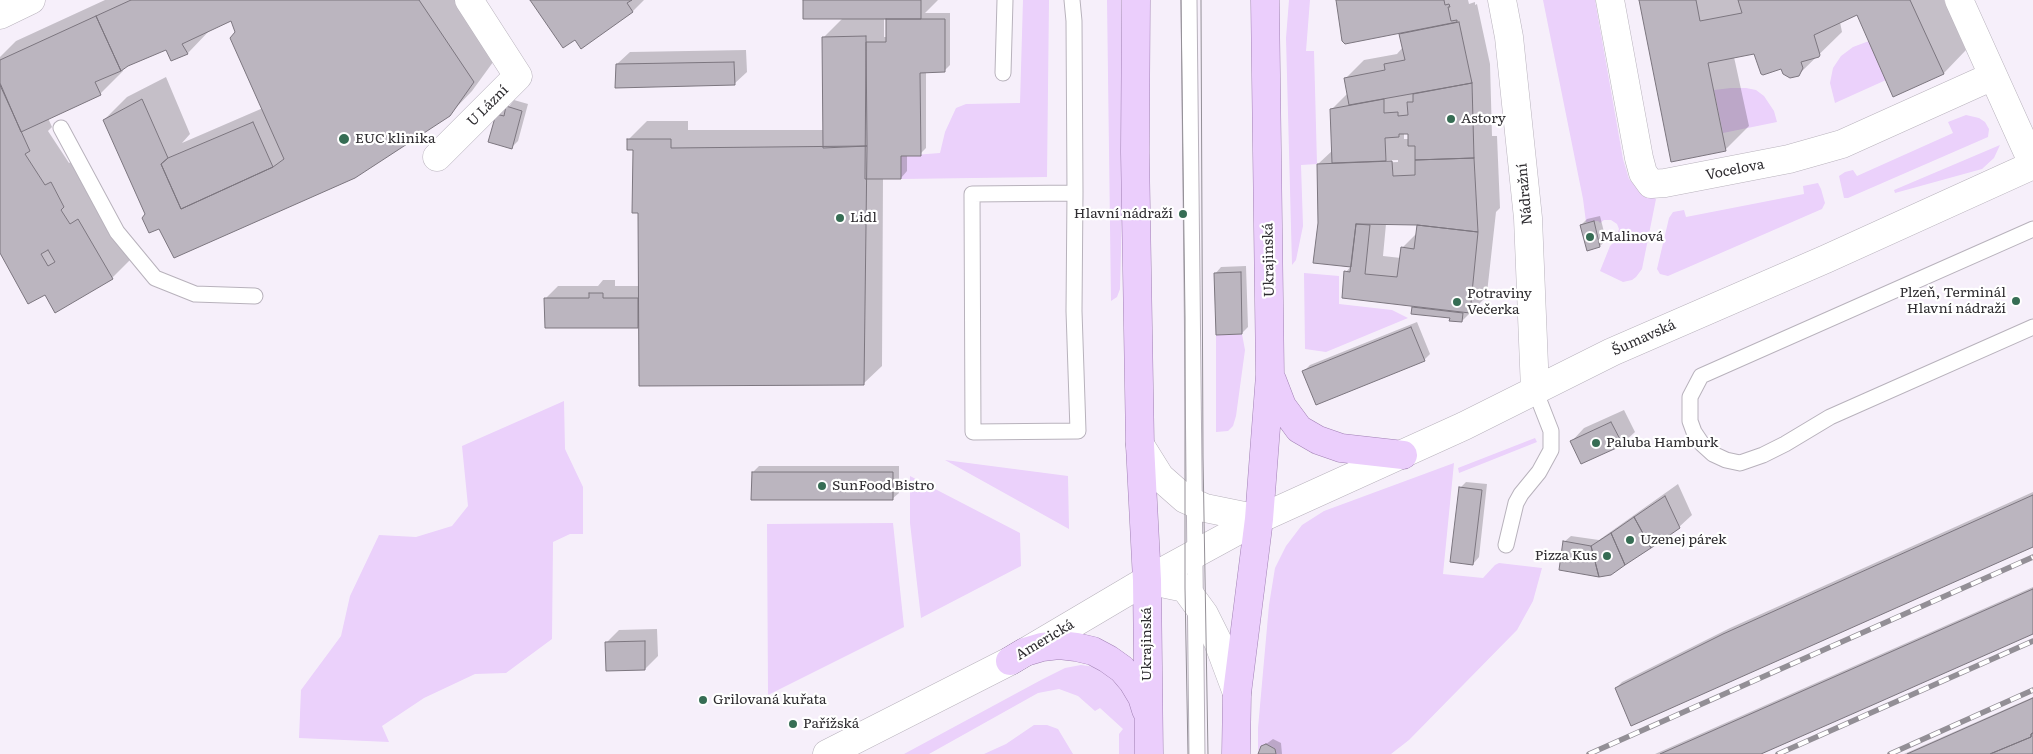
<!DOCTYPE html>
<html>
<head>
<meta charset="utf-8">
<style>
	body { margin:0 }
	canvas { display:block; background:#f6effa }
</style>
</head>
<body>
<canvas width="2033" height="754"></canvas>
<script>
const context = document.querySelector('canvas').getContext('2d');
context.lineJoin = 'round';
function fill(path, color) { context.fillStyle = color; context.fill(path, 'evenodd'); }
const shape = rows => new Path2D(rows.map(r => 'M' + r).join(''));
function strokePath(path, color, width, dash) { context.strokeStyle = color; context.lineWidth = width; context.lineCap = dash ? 'butt' : 'round'; context.setLineDash(dash || []); context.stroke(path); }
function label(font, color, halo, rows, align = 'center') {
  context.font = font + ' Literata,serif'; context.lineWidth = 4.5; context.setLineDash([]); context.textBaseline = 'middle'; context.strokeStyle = halo; context.fillStyle = color; for (const [text, x, y, turn = 0] of rows) {
    context.save(); context.translate(x, y); context.rotate((+turn || 0) * Math.PI / 180); context.textAlign = isNaN(turn) ? turn : align; if (halo) context.strokeText(text, 0, 0); context.fillText(text, 0, 0); context.restore();
  }
}
fill(shape([
	[1023,0,1049,0,1047,177,901,179,901,156,940,153,945,132,956,108,966,104,1020,103],
	[1107,0,1121,0,1123,168,1120,289,1117,297,1111,301],
	[1289,0,1310,0,1306,51,1314,51,1317,164,1301,165,1303,226,1296,260,1292,265,1286,38],
	[1543,0,1595,0,1623,159,1629,179,1643,192,1656,199,1642,269,1636,277,1632,280,1623,282,1600,271,1610,246,1615,241,1619,229,1617,224,1611,220,1604,220,1600,223,1598,221,1586,222,1583,199],
	[1869,41,1886,80,1835,103,1830,83,1833,68,1841,56,1853,47],
	[1731,88,1746,88,1756,90,1764,96,1774,111,1777,122,1723,133,1714,90],
	[1966,115,1979,118,1985,122,1989,129,1988,137,1848,198,1844,198,1839,176,1845,172,1853,170,1857,176,1953,133,1948,122],
	[2000,145,1994,158,1982,169,1895,193,1894,190],
	[1818,183,1821,189,1825,203,1822,209,1668,276,1660,274,1657,269,1669,218,1673,212,1684,210,1686,217,1804,194,1803,186],
	[1304,273,1339,276,1339,304,1392,310,1408,318,1326,352,1305,349],
	[1242,334,1245,350,1236,416,1233,426,1228,431,1216,432,1216,335],
	[564,401,565,449,583,487,583,534,570,534,553,542,552,639,506,673,475,674,424,698,382,726,389,742,299,738,301,690,341,636,350,596,379,535,416,537,452,526,468,506,462,446],
	[1535,438,1537,442,1459,473,1458,468],
	[945,460,1068,476,1069,529],
	[1454,463,1443,574,1483,578,1495,565,1499,563,1542,568,1533,601,1517,630,1409,740,1391,754,1276,754,1275,749,1266,744,1261,746,1258,751,1258,728,1269,605,1275,568,1286,546,1302,525,1324,511],
	[910,476,1020,533,1021,566,921,618,910,523],
	[893,523,904,627,768,695,767,524],
	[1081,665,1095,667,1110,675,1123,684,1136,717,1136,754,1119,754,1119,734,1123,729,1100,708,1095,711,1078,696,1059,689,1038,693,929,754,904,754,1041,680,1065,668],
	[1034,725,1047,725,1058,729,1073,754,984,754,1006,744]
]), '#ebd1fb');
fill(shape([
	[105,0,457,0,496,58,472,91,449,115,160,227,147,214,104,120,127,97,166,77,190,134,182,143,263,108,231,19,210,30,188,53,171,60,166,48,122,68,123,71,100,94,48,118,52,127,48,131,69,163,74,160,87,183,83,186,93,202,135,255,112,278,46,293,0,250,0,57,16,41],
	[532,0,644,0,633,11,581,47,575,38],
	[804,0,938,0,925,13,950,13,950,65,944,71,926,71,926,148,920,154,907,154,907,171,901,178,883,178,882,366,863,384,640,325,637,327,545,299,558,286,598,286,603,280,615,280,615,286,639,286,639,212,634,148,628,140,647,121,688,121,688,130,824,130,824,37,843,18],
	[884,18,887,18,887,37,884,37],
	[1337,0,1468,0,1469,4,1475,2,1475,5,1477,4,1490,64,1492,136,1497,136,1500,208,1496,212,1487,293,1485,298,1462,321,1451,317,1414,308,1416,305,1346,272,1351,266,1319,223,1318,164,1333,150,1331,110,1348,93,1345,79,1364,60,1397,54,1403,47,1400,32],
	[1404,132,1409,132,1409,139,1404,139],
	[1398,160,1398,162,1340,164,1340,162],
	[1386,224,1418,224,1417,233,1402,248,1401,258,1383,256],
	[1641,0,1944,0,1966,50,1944,73,1894,95,1858,14,1840,22,1842,32,1798,75,1755,52,1734,57,1749,126,1726,149,1672,160],
	[746,50,747,72,734,84,617,64,630,52],
	[514,100,528,104,518,141,511,148,497,114,503,108,507,109],
	[1600,216,1606,240,1600,246,1581,225,1587,219],
	[1246,266,1248,327,1242,333,1215,274,1221,267],
	[1417,322,1430,354,1424,360,1304,371,1310,365],
	[1624,410,1635,432,1622,444,1572,441,1584,428],
	[759,466,899,466,899,493,892,499,753,472],
	[1466,482,1487,484,1479,557,1473,564,1460,488],
	[1678,484,1692,515,1679,527,1611,573,1564,542,1571,536,1599,540],
	[2033,492,2033,547,1616,688,1622,682,1730,628],
	[2033,587,2033,632,1757,754,1655,754],
	[657,629,658,656,645,669,606,643,619,630],
	[2033,697,2033,754,1904,754],
	[1273,739,1281,743,1282,754,1260,754,1262,747]
]), '#0003');
const building = shape([
	[131,0,419,0,474,82,450,116,355,178,174,258,159,229,149,233,142,218,145,214,103,120,142,99,168,158,161,164,181,209,273,167,284,159,230,38,235,32,231,21,182,44,188,54,171,61,166,50,128,66,121,71,96,16,131,0],
	[530,0,632,0,627,3,633,12,581,49,575,40,563,48,530,0],
	[803,0,921,0,921,19,803,19,803,0],
	[1336,0,1444,0,1445,5,1449,4,1450,7,1448,7,1451,21,1457,20,1457,22,1345,44,1342,41,1336,0],
	[1639,0,1696,0,1700,21,1742,13,1738,0,1910,0,1944,74,1893,97,1857,15,1814,35,1820,55,1819,57,1801,62,1803,68,1799,76,1790,78,1783,74,1781,69,1763,75,1761,74,1754,54,1708,63,1726,151,1671,162,1639,0],
	[96,16,121,71,95,82,101,95,21,132,0,83,0,60,96,16],
	[886,19,945,19,945,72,920,73,921,156,901,156,901,179,865,179,866,42,886,42,886,19],
	[1459,22,1472,83,1349,105,1344,78,1385,70,1384,64,1405,60,1399,34,1459,22],
	[866,36,867,146,823,148,822,37,866,36],
	[734,62,735,85,615,88,616,64,734,62],
	[1472,83,1474,158,1415,160,1415,146,1408,146,1408,134,1399,134,1399,137,1385,138,1386,161,1332,163,1330,109,1384,99,1384,113,1398,112,1398,116,1408,115,1407,102,1413,102,1413,94,1472,83],
	[0,85,30,151,25,154,45,185,51,182,64,207,61,210,70,224,78,219,113,279,55,313,45,295,28,304,0,253,0,85],
	[48,250,55,262,48,266,41,254,48,250],
	[506,106,522,111,512,149,488,142,496,114,504,116,506,106],
	[253,122,273,167,181,209,161,164,168,158,253,122],
	[627,139,671,139,671,148,867,146,864,385,639,386,638,213,632,213,633,150,627,150,627,139],
	[1474,158,1478,232,1417,225,1356,224,1351,267,1313,263,1318,223,1317,164,1392,161,1393,176,1415,175,1415,160,1474,158],
	[1594,221,1600,247,1587,251,1580,225,1594,221],
	[1356,224,1370,225,1365,274,1397,277,1401,247,1414,249,1417,225,1478,232,1470,313,1342,298,1344,271,1350,272,1356,224],
	[1241,272,1242,334,1216,335,1214,273,1241,272],
	[589,293,603,293,603,298,638,298,638,328,545,328,544,298,589,298,589,293],
	[1412,307,1463,313,1462,322,1449,321,1450,318,1411,314,1412,307],
	[1411,327,1425,361,1316,405,1302,371,1411,327],
	[1611,422,1623,445,1581,464,1570,441,1611,422],
	[752,472,893,472,893,500,751,500,752,472],
	[1459,487,1482,490,1473,565,1450,562,1459,487],
	[2033,495,2033,547,1631,726,1615,688,1723,634,2033,495],
	[1665,496,1680,528,1651,548,1634,517,1665,496],
	[1634,517,1651,548,1625,565,1611,533,1634,517],
	[1611,533,1625,565,1611,575,1599,577,1591,546,1611,533],
	[1563,541,1591,546,1599,577,1559,570,1563,541],
	[2033,589,2033,634,1859,711,1761,754,1660,754,2033,589],
	[645,641,645,670,606,671,605,642,645,641],
	[2033,698,2033,733,2031,734,2031,737,1990,754,1907,754,2033,698],
	[2033,733,2033,754,1990,754,2031,737,2031,734,2033,733],
	[1266,744,1275,749,1276,754,1258,754,1261,746,1266,744]
]);
fill(building, '#bbb5bf');
strokePath(building, '#7c767f', 1);
const service = shape([
	[1072,0,1074,21,1075,193,1074,311,1078,431,973,432,972,194,1075,193],
	[1189,0,1197,754],
	[1003,73,1005,0],
	[61,128,117,232,155,278,195,294,255,296],
	[2033,229,1701,376,1690,397,1690,421,1694,432,1702,444,1713,454,1726,460,1740,463,1763,455,1785,444,1830,417,2033,327],
	[1506,545,1516,503,1521,494,1539,472,1551,450,1551,431,1535,390]
]);
const minor = shape([
	[1502,0,1509,37,1528,218,1535,390],
	[1610,0,1639,158,1643,173,1651,184,1665,183,1789,159,1842,144,1993,76],
	[1959,0,2033,164],
	[0,15,31,0],
	[437,157,518,76,469,0],
	[1140,445,1160,477,1185,499,1205,508,1259,519,1464,426,1612,352,1826,259,2033,165]
]);
const tertiary = shape([
	[1147,580,1185,588,1204,614,1218,642,1237,693],
	[827,754,1010,661,1147,580,1259,519]
]);
const primary = shape([
	[1136,0,1135,152,1140,445,1147,580,1149,754],
	[1272,380,1282,406,1299,429,1318,440,1341,448,1403,455],
	[1010,661,1025,652,1042,647,1059,645,1076,647,1093,651,1108,659,1122,669,1133,682,1142,697,1146,710],
	[1236,754,1237,693,1259,519,1270,375,1265,0]
]);
strokePath(service, '#b8b2bc', 17);
strokePath(minor, '#b8b2bc', 29);
strokePath(tertiary, '#b8b2bc', 29);
strokePath(primary, '#a181b4', 29);
strokePath(service, '#fff', 15);
strokePath(minor, '#fff', 28);
strokePath(tertiary, '#fff', 28);
strokePath(primary, '#ebcefc', 28);
strokePath(shape([
	[1181,0,1185,318,1185,588,1188,754],
	[1201,0,1203,457,1208,754]
]), '#938f96', 1);
const rail = shape([
	[1589,754,2033,557],
	[1778,754,2033,641],
	[1890,754,2033,690]
]);
strokePath(rail, '#938f96', 5.5);
strokePath(rail, '#fff', 4, [11]);
for (const [x, y, r, color] of [
	[1451,119,5,"#366d54"],
	[344,139,6,"#366d54"],
	[1183,214,5,"#366d54"],
	[840,218,5,"#366d54"],
	[1590,237,5,"#366d54"],
	[2016,301,5,"#366d54"],
	[1457,302,5,"#366d54"],
	[1596,443,5,"#366d54"],
	[822,486,5,"#366d54"],
	[1630,540,5,"#366d54"],
	[1607,556,5,"#366d54"],
	[703,700,5,"#366d54"],
	[793,724,5,"#366d54"]
]) { const dot = new Path2D(); dot.arc(x, y, r, 0, 2 * Math.PI); context.fillStyle = color; context.fill(dot); strokePath(dot, '#fff', 2); }
label('14px', '#2f2d31', '#fff', [
	["U Lázní",488,106,-45],
	["Vocelova",1735,170,-11],
	["Nádražní",1525,194,-95],
	["Ukrajinská",1269,260,-91],
	["Šumavská",1644,338,-24],
	["Americká",1045,640,-31],
	["Ukrajinská",1147,644,-90]
]);
label('14px', '#2f2d31', '#fff', [
	["Astory",1461,119],
	["EUC klinika",355,139],
	["Hlavní nádraží",1173,214,"right"],
	["Lidl",850,218],
	["Malinová",1600,237],
	["Plzeň, Terminál",2006,293,"right"],
	["Hlavní nádraží",2006,309,"right"],
	["Potraviny",1467,294],
	["Večerka",1467,310],
	["Paluba Hamburk",1606,443],
	["SunFood Bistro",832,486],
	["Uzenej párek",1640,540],
	["Pizza Kus",1597,556,"right"],
	["Grilovaná kuřata",713,700],
	["Pařížská",803,724]
], 'left');
</script>
</body>
</html>
